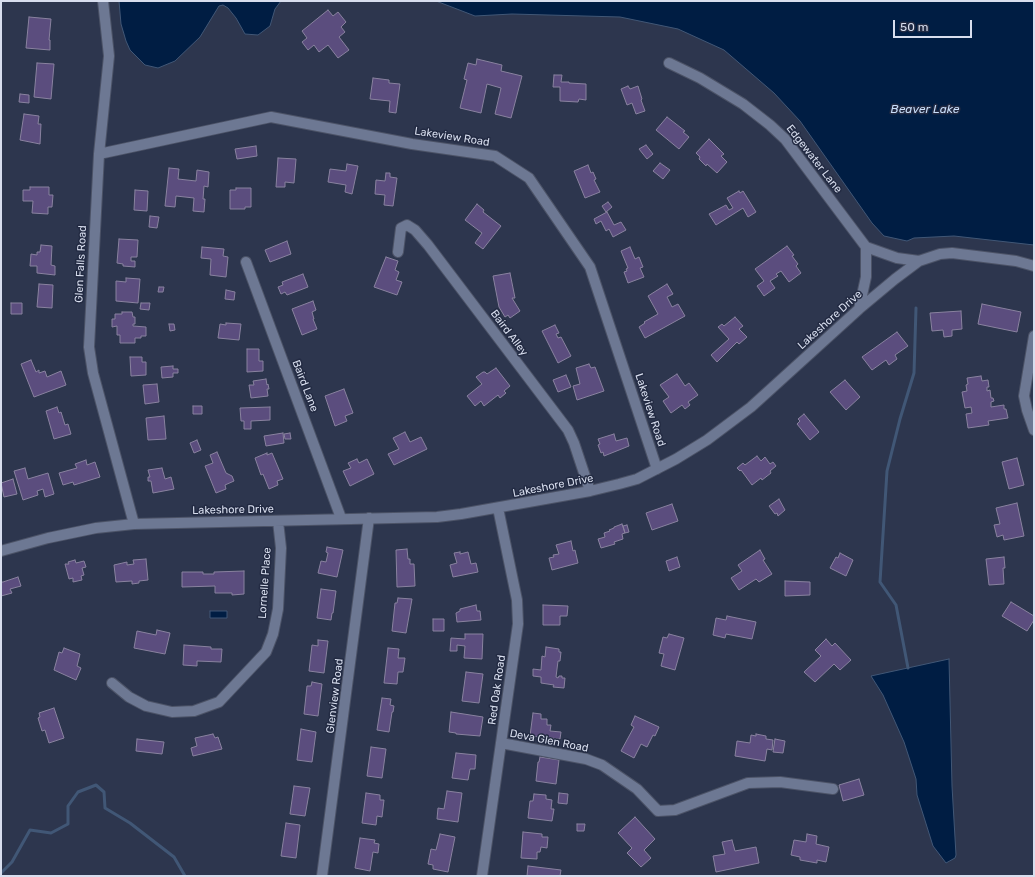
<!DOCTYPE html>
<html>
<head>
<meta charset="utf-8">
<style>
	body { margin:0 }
	#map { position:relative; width:1035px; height:877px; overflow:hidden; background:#2d364e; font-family:Rubik,sans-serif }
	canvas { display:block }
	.frame { position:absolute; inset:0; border:2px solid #d8deee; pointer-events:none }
	.scale { position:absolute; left:893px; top:20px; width:79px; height:18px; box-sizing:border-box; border:2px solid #d8deee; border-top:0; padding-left:5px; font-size:12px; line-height:14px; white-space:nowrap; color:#d8deee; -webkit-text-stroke:3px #232b43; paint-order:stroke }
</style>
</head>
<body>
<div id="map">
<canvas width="1035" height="877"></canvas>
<div class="frame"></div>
<div class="scale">50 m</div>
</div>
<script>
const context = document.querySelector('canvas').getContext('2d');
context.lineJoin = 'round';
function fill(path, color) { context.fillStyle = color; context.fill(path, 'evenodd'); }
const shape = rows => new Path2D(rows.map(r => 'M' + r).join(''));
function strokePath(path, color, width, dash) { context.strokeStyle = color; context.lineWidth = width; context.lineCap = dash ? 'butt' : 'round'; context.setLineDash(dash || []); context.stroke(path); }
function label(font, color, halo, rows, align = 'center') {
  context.font = font + ' Rubik,sans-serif'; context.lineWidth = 3; context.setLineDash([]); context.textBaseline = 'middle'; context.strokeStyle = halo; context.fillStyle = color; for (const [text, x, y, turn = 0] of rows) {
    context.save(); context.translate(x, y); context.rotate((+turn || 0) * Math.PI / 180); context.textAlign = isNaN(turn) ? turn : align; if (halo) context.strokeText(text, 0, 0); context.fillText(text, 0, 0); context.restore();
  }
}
const water = shape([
	[119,1,281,1,275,9,270,26,258,35,245,34,236,18,228,8,223,5,219,6,200,37,175,61,158,68,145,65,130,50,126,41,121,24,119,1],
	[436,1,1034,1,1034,245,954,236,914,238,907,241,884,236,872,223,800,121,774,93,724,50,678,29,620,17,512,14,475,16,436,1],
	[210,611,227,611,227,618,210,618,210,611],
	[949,659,952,786,956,855,955,858,946,863,933,846,917,795,916,779,904,742,883,695,871,676,949,659]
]);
fill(water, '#001d43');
strokePath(water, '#415776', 1);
strokePath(shape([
	[908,668,896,605,880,582,887,471,900,419,914,373,916,308],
	[1,873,12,862,30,830,51,833,68,824,68,806,78,792,96,785,104,792,105,808,130,823,174,857,185,876]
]), '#415776', 3);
const building = shape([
	[328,10,333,16,338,12,346,22,341,27,345,32,339,37,349,50,338,58,328,45,319,52,314,45,308,50,302,42,307,38,302,31,328,10],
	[29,17,51,19,49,40,50,40,50,50,26,48,29,17],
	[477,59,502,65,501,71,522,76,511,118,495,114,501,88,487,84,481,113,460,108,467,80,464,79,468,63,476,65,477,59],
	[37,63,54,64,51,99,34,97,37,63],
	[554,75,562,75,561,82,569,82,569,83,586,84,586,100,579,99,578,102,560,101,560,87,553,87,554,75],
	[373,78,389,80,389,83,400,84,396,113,389,112,390,101,370,99,373,78],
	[628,86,630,89,638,86,642,99,641,100,645,111,636,114,632,103,627,105,621,89,628,86],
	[20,94,29,95,29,103,19,102,20,94],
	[24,114,39,116,38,124,41,124,40,144,20,140,24,114],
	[667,117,685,131,683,132,689,137,679,149,656,130,667,117],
	[709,139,724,154,721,156,727,162,717,173,707,164,706,166,699,159,700,157,696,153,709,139],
	[646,145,653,154,647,159,639,149,646,145],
	[256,146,257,156,237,159,235,149,256,146],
	[278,158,296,159,294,183,285,182,285,187,276,187,278,158],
	[660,163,670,170,663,179,653,171,660,163],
	[347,164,358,166,352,194,345,192,346,185,328,182,330,169,346,171,347,164],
	[588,165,591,173,593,172,596,179,594,180,600,192,585,198,574,171,588,165],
	[169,168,179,169,178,179,196,181,197,170,209,172,208,187,204,186,203,199,205,199,204,212,193,211,194,198,176,196,175,207,165,206,169,168],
	[386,173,390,173,390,177,397,178,393,206,384,205,385,195,375,194,376,180,385,181,386,173],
	[30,187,49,187,49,195,53,195,52,207,48,207,48,214,32,213,33,201,23,201,23,190,30,190,30,187],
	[236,188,251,188,251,207,245,207,245,209,230,209,230,190,236,190,236,188],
	[135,190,148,191,147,211,134,210,135,190],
	[739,191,740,193,743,191,756,212,748,217,743,208,716,225,709,214,726,205,729,210,733,208,727,198,739,191],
	[608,202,612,207,606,212,602,206,608,202],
	[477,204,484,210,483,212,501,226,483,249,475,243,482,233,465,220,477,204],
	[607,212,614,225,621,222,626,230,613,237,609,229,606,231,601,221,596,224,594,219,607,212],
	[150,216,159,217,157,228,149,227,150,216],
	[119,239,138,240,137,257,131,257,131,261,135,261,135,267,123,266,123,264,117,263,119,239],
	[287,241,291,254,270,262,265,250,287,241],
	[41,245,52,246,51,265,55,266,55,275,37,273,37,266,30,266,31,254,37,255,37,252,40,252,41,245],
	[787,246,794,255,792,256,798,264,796,266,801,273,789,282,781,271,776,274,778,276,770,281,775,288,764,296,757,286,764,281,755,269,787,246],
	[202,247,224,249,223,256,228,257,226,277,210,275,211,259,201,258,202,247],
	[630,247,635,259,639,257,643,267,640,268,644,277,628,283,624,272,627,271,626,269,628,268,621,251,630,247],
	[386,257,398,261,395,270,399,272,396,280,402,282,397,295,374,287,386,257],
	[510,273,515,298,512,298,520,311,510,318,508,315,505,317,499,307,493,276,510,273],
	[303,274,308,287,287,295,285,292,281,294,278,287,283,285,282,282,303,274],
	[126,278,140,279,138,303,116,301,116,281,126,282,126,278],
	[39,284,53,285,52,308,37,307,39,284],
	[667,284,673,294,667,297,672,307,678,304,685,316,645,338,639,327,645,323,644,322,658,314,648,296,667,284],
	[159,287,164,287,163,292,158,292,159,287],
	[226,290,235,292,234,300,225,299,226,290],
	[313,301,316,310,312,312,314,319,313,319,317,329,302,335,292,309,313,301],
	[11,303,22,303,22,314,11,314,11,303],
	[141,303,150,303,149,310,140,309,141,303],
	[982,304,1021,312,1017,332,978,324,982,304],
	[961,311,962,329,952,330,952,336,944,337,943,330,932,331,930,313,961,311],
	[122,312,132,312,133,317,135,317,135,324,133,324,133,326,146,327,146,336,141,336,141,338,135,338,135,343,120,343,120,335,117,335,117,326,112,327,112,319,115,319,115,314,122,314,122,312],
	[735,317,743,326,739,329,747,337,739,344,737,342,717,362,711,355,729,339,718,327,722,324,724,326,735,317],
	[226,323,241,324,239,340,218,338,220,324,226,325,226,323],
	[169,324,174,324,175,330,170,331,169,324],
	[555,325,559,333,556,334,558,338,561,337,571,356,558,363,542,331,555,325],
	[897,332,908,346,895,355,897,359,889,365,886,360,872,370,862,357,897,332],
	[247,349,259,349,259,361,263,361,263,371,247,372,247,349],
	[130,357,142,357,142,362,146,362,146,375,131,376,130,357],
	[31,360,36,372,39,370,39,373,45,371,47,377,61,371,66,385,34,397,21,364,31,360],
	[589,364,591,368,595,367,604,391,577,400,573,386,580,384,576,368,589,364],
	[173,366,173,369,178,369,178,373,173,373,173,377,162,378,161,367,173,366],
	[496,368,510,386,504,391,506,393,500,398,498,395,484,406,481,401,475,406,467,396,482,384,476,377,483,372,485,372,487,374,496,368],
	[677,374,685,386,689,383,698,395,688,402,690,405,685,409,682,405,671,413,663,401,669,397,660,385,677,374],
	[566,375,571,387,558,392,553,380,566,375],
	[981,376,982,381,988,380,989,387,987,387,987,391,990,390,991,398,993,398,994,401,991,402,991,407,1004,405,1004,409,1006,409,1008,418,988,421,989,425,968,428,966,414,972,413,971,407,965,408,962,392,967,391,966,385,968,384,967,378,981,376],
	[266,379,267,385,268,384,269,389,267,389,268,396,251,398,249,385,254,385,253,381,266,379],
	[845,380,860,397,846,410,830,392,845,380],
	[157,384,159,402,145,404,143,385,157,384],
	[344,389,353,413,345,416,347,421,335,426,325,396,344,389],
	[193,406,202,406,202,414,193,414,193,406],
	[57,407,59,413,61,412,65,425,68,424,71,434,54,439,46,411,57,407],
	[270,407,270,420,251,421,251,429,244,429,244,421,241,421,240,408,270,407],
	[804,414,819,432,810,440,797,424,800,421,798,419,804,414],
	[164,416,166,439,148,440,146,418,164,416],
	[405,432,410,442,421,437,427,449,394,465,388,454,399,449,393,438,405,432],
	[283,433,284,443,266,446,264,436,283,433],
	[290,433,291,439,285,439,284,434,290,433],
	[614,434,616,441,627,438,629,446,604,456,603,452,601,453,598,445,600,444,598,439,614,434],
	[197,440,201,450,194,453,190,443,197,440],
	[217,452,226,473,232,476,234,481,225,485,226,489,216,493,205,466,213,463,210,455,217,452],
	[267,453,267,455,272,453,283,479,277,481,278,485,269,489,263,474,261,475,255,458,267,453],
	[757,456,761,461,765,457,770,464,773,462,776,466,770,471,771,473,762,480,761,478,752,485,741,470,740,471,737,468,743,463,745,465,757,456],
	[1017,458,1024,485,1009,489,1002,462,1017,458],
	[357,459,359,463,367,459,374,474,350,486,343,471,351,468,348,463,357,459],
	[86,460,87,465,95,462,100,477,74,485,73,482,63,485,59,473,77,468,75,464,86,460],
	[25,468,28,479,48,473,54,494,45,497,43,489,37,491,38,495,23,500,14,471,25,468],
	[162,468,165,479,171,477,174,489,153,493,151,481,148,481,148,477,150,477,148,470,162,468],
	[13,479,17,494,4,497,1,483,13,479],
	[779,499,785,510,778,516,777,513,775,514,769,506,779,499],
	[1017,503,1024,536,1004,540,1003,535,997,537,994,525,1000,524,996,508,1017,503],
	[672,504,678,521,652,530,646,513,672,504],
	[622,524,625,533,622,534,623,539,614,542,615,544,601,548,598,539,605,537,604,533,610,531,609,530,614,528,614,527,622,524],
	[627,525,629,532,625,533,623,526,627,525],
	[571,541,573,551,575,550,578,563,552,570,549,558,554,557,553,555,559,554,556,545,571,541],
	[327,547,343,550,337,577,318,573,321,561,326,562,328,553,326,552,327,547],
	[407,549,408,559,410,559,410,564,414,564,415,586,397,587,396,550,407,549],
	[760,550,765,559,763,560,772,574,759,582,756,579,739,590,731,578,742,571,738,565,760,550],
	[460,552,460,554,468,552,471,564,476,563,478,572,453,577,450,565,457,563,454,553,460,552],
	[840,553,853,560,846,576,830,568,836,557,838,558,840,553],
	[677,557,680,567,669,571,666,561,677,557],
	[1004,557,1005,568,1003,568,1004,584,989,585,986,559,1004,557],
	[146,559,148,580,139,581,139,583,132,584,132,581,116,582,114,565,127,562,127,565,134,564,133,560,146,559],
	[75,560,76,563,84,561,86,567,82,568,84,575,81,576,82,580,73,582,73,578,69,579,65,564,69,564,68,562,75,560],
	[244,571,244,594,232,595,232,593,215,593,215,586,182,587,182,572,203,572,203,574,214,574,214,572,244,571],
	[18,577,21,586,10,589,12,593,1,596,1,582,3,582,18,577],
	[785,581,810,582,810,595,785,596,785,581],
	[321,589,336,591,333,613,332,613,331,620,317,618,321,589],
	[398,598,412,599,406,633,392,631,395,603,397,603,398,598],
	[1011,602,1034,616,1034,620,1027,631,1002,616,1011,602],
	[476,605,477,611,480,611,481,620,457,622,456,613,460,611,460,609,476,605],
	[543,605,568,606,567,616,560,616,560,625,543,625,543,605],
	[727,616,756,622,752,639,726,634,725,638,713,635,716,618,726,620,727,616],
	[433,619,444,619,444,631,433,631,433,619],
	[157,630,170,633,165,654,134,648,137,631,156,635,157,630],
	[465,634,483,634,482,659,464,658,465,646,457,645,457,651,450,651,451,638,465,639,465,634],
	[669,634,684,638,675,670,661,666,664,654,659,653,663,637,667,638,669,634],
	[826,639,832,646,835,643,851,660,840,670,834,664,815,682,804,672,821,656,815,650,826,639],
	[318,640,328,641,324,673,309,671,312,645,318,646,318,640],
	[184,645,211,647,211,649,222,649,221,662,197,661,197,666,183,665,184,645],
	[546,647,559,649,559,652,561,652,560,661,558,661,556,677,558,678,559,676,562,676,562,678,565,678,564,688,553,687,554,685,541,683,541,677,533,676,533,669,541,670,542,656,545,657,546,647],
	[64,648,80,654,77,666,81,668,76,680,54,670,59,652,62,653,64,648],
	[388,648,399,649,398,658,405,658,403,672,398,672,397,684,384,683,388,648],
	[466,672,483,674,479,703,462,701,466,672],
	[312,682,322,684,318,716,304,714,307,686,311,686,312,682],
	[382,698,391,699,390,705,394,706,393,712,392,712,389,732,377,730,382,698],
	[54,708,64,738,49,743,45,730,42,731,38,718,40,717,39,713,54,708],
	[451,712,483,717,480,736,456,734,456,733,449,732,451,712],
	[533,713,541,714,541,719,547,719,547,725,551,725,550,731,561,732,560,739,530,736,533,713],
	[635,716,659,727,655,736,653,735,647,747,641,744,634,758,621,751,634,727,631,725,635,716],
	[301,729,316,732,312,762,297,760,301,729],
	[213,734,215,738,218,737,222,749,193,756,191,748,197,746,195,738,213,734],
	[756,734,766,736,766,739,773,740,772,750,767,749,765,761,735,756,737,741,750,743,751,735,756,736,756,734],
	[137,739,164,742,162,754,136,751,137,739],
	[775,739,785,741,783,753,773,752,775,739],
	[371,747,386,749,382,778,367,776,371,747],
	[456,753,476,755,475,769,470,769,468,780,452,778,456,753],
	[540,757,559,760,556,784,536,781,538,762,539,762,540,757],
	[859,779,864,795,843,801,839,785,859,779],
	[294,786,310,788,305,816,290,814,294,786],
	[447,791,462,793,458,822,437,819,438,808,444,809,447,791],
	[366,793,380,795,380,800,384,800,382,817,377,816,376,825,362,823,366,793],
	[559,793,568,794,567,804,558,803,559,793],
	[534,794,546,795,546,799,552,800,551,809,554,809,552,821,528,818,530,801,533,801,534,794],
	[635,817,655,839,644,850,651,858,641,867,627,853,632,848,618,833,635,817],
	[286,823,300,825,296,858,281,856,286,823],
	[577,824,585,824,584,831,577,831,577,824],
	[523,832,542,834,542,837,548,837,547,848,541,847,540,852,537,852,537,859,521,858,523,832],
	[440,834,455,837,448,872,433,869,433,865,428,864,431,849,436,850,440,834],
	[807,834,817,836,816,844,829,847,826,862,817,860,817,863,800,860,800,857,791,855,794,840,806,842,807,834],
	[360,838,375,840,374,843,379,844,378,853,373,852,370,871,355,868,360,838],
	[732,840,735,851,756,847,759,863,716,872,713,856,725,854,722,842,732,840],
	[528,866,561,870,560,876,527,876,528,866]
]);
fill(building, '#5b4d7e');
strokePath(building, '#89829f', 1);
const minor = shape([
	[103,1,109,56,99,154,89,347,93,373,134,524],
	[669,63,700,78,743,104,770,125,785,139,866,247],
	[99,154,271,117,412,144,495,156,529,178,590,267,657,469],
	[398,252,401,228,407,225,415,230,428,245,568,430,574,443,590,491],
	[246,262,341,518],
	[859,309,866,277,866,247,897,258,919,261],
	[1034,336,1024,396,1027,410,1034,430],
	[1,551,48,538,96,528,134,524,437,517,461,514,590,491,619,484,637,479,676,459,707,440,751,407,859,309,895,279,919,261,940,254,952,253,1016,261,1034,266],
	[112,683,129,697,146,706,172,712,194,711,219,702,266,652,273,634,278,609,281,548,278,521],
	[501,743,586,759,602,765,637,789,658,811,675,810,748,783,780,782,833,789],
	[322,876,369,518],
	[482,876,518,624,517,600,498,508]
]);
strokePath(minor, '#4c5367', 12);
strokePath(minor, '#6d7893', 10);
label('11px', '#d8deee', '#232b43', [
	["Lakeview Road",452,137,9],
	["Edgewater Lane",814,159,52],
	["Glen Falls Road",81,264,-87],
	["Lakeshore Drive",830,320,-42],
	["Baird Alley",509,333,53],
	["Baird Lane",305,386,69],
	["Lakeview Road",650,410,72],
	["Lakeshore Drive",553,486,-11],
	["Lakeshore Drive",233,510,-1],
	["Lornelle Place",265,583,-86],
	["Red Oak Road",497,690,-82],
	["Glenview Road",335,696,-83],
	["Deva Glen Road",549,741,11]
]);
label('italic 12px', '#c9defa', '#232b43', [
	["Beaver Lake",925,110]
]);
</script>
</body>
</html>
